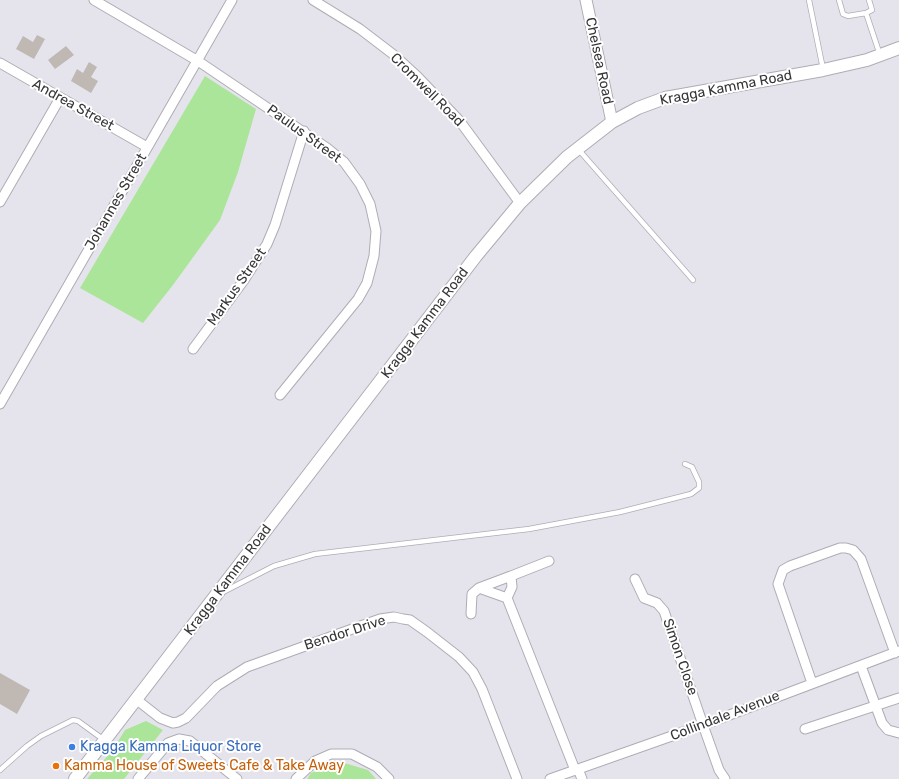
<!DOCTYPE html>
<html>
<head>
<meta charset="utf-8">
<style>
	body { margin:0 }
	canvas { display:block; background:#e5e4ec }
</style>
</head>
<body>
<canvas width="899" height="779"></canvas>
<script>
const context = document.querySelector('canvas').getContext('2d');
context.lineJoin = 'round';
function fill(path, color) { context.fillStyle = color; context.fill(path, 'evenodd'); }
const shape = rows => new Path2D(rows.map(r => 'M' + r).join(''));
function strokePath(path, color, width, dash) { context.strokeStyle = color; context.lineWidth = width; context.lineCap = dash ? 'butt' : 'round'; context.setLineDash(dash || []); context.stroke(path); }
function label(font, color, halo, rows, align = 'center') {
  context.font = font + ' Rubik,sans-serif'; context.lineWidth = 4; context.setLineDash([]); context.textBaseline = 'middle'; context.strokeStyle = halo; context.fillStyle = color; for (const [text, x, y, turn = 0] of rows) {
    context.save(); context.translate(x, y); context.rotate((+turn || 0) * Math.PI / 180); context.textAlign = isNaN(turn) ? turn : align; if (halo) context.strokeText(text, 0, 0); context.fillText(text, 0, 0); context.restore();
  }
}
fill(shape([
	[205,76,256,109,238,172,220,220,173,285,143,323,80,288],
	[146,721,163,730,124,779,87,779,112,751,125,730],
	[341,762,368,770,376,779,307,779,311,773]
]), '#abe599');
fill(shape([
	[37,35,45,39,34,59,16,49,23,36,33,42],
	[66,46,74,55,55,69,48,60],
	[89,62,97,67,91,77,98,81,91,93,71,81,77,69,83,73],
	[0,673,30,690,17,714,0,704]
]), '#bfb8b3');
const service = shape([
	[809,0,823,69],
	[839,0,843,14,848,16,866,13,880,55],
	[866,13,872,10,869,0],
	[578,149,693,280],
	[225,591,274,566,315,554,529,529,620,512,691,494,699,488,699,482,692,467,685,464],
	[0,770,27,746,41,736,73,720,78,721,104,740]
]);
const minor = shape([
	[94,0,198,61,327,148,344,162,360,184,370,204,376,231,374,256,367,283,358,299,280,395],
	[313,0,360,29,394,55,417,76,459,120,520,203],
	[0,63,147,147],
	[0,202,60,98],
	[193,349,244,280,267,244,275,225,304,131],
	[0,404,232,0],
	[635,579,644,598,657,603,664,611,703,725,719,770,725,779],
	[479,588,511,576],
	[507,598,512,587,511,576,549,561],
	[471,614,472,594,479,588,507,598,575,770],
	[861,666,882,723,888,730,899,733],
	[812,683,778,584,783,570,790,566,840,548,846,548,853,550,861,559,895,653],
	[137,700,160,718,173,723,178,722,186,718,217,686,247,667,380,619,394,617,403,619,410,620,427,632,459,657,473,672,482,689,517,779],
	[805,729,899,698],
	[578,769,582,779],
	[138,779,168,743,179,739,190,741,237,779],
	[296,779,315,761,331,754,352,754,377,767,389,779],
	[550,779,703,725,899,651]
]);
const tertiary = shape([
	[586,0,612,122]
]);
const secondary = shape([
	[75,779,476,256,520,203,567,157,612,122,638,108,665,98,823,70,867,60,899,48]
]);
strokePath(service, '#aeadb5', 6);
strokePath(minor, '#aeadb5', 11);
strokePath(tertiary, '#aeadb5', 13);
strokePath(secondary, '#aeadb5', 14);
strokePath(service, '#fff', 4.5);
strokePath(minor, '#fff', 9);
strokePath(tertiary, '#fff', 11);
strokePath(secondary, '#fff', 12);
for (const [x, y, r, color] of [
	[72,747,4,"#3f7fe0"],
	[56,766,4,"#e8710a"]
]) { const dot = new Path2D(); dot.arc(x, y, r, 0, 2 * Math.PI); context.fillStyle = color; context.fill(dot); strokePath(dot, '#fff', 1.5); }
label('14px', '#363639', '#fff', [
	["Chelsea Road",599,61,78],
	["Kragga Kamma Road",726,88,-11],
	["Cromwell Road",427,90,45],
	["Andrea Street",73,105,29],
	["Paulus Street",304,134,36],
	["Johannes Street",116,202,-60],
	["Markus Street",237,287,-55],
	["Kragga Kamma Road",425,323,-53],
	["Kragga Kamma Road",228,580,-53],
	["Bendor Drive",345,633,-18],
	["Simon Close",680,657,71],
	["Collindale Avenue",725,716,-21]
]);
label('14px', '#366cbe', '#fff', [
	["Kragga Kamma Liquor Store",80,747]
], 'left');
label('14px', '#c56008', '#fff', [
	["Kamma House of Sweets Cafe & Take Away",64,766]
], 'left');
</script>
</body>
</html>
